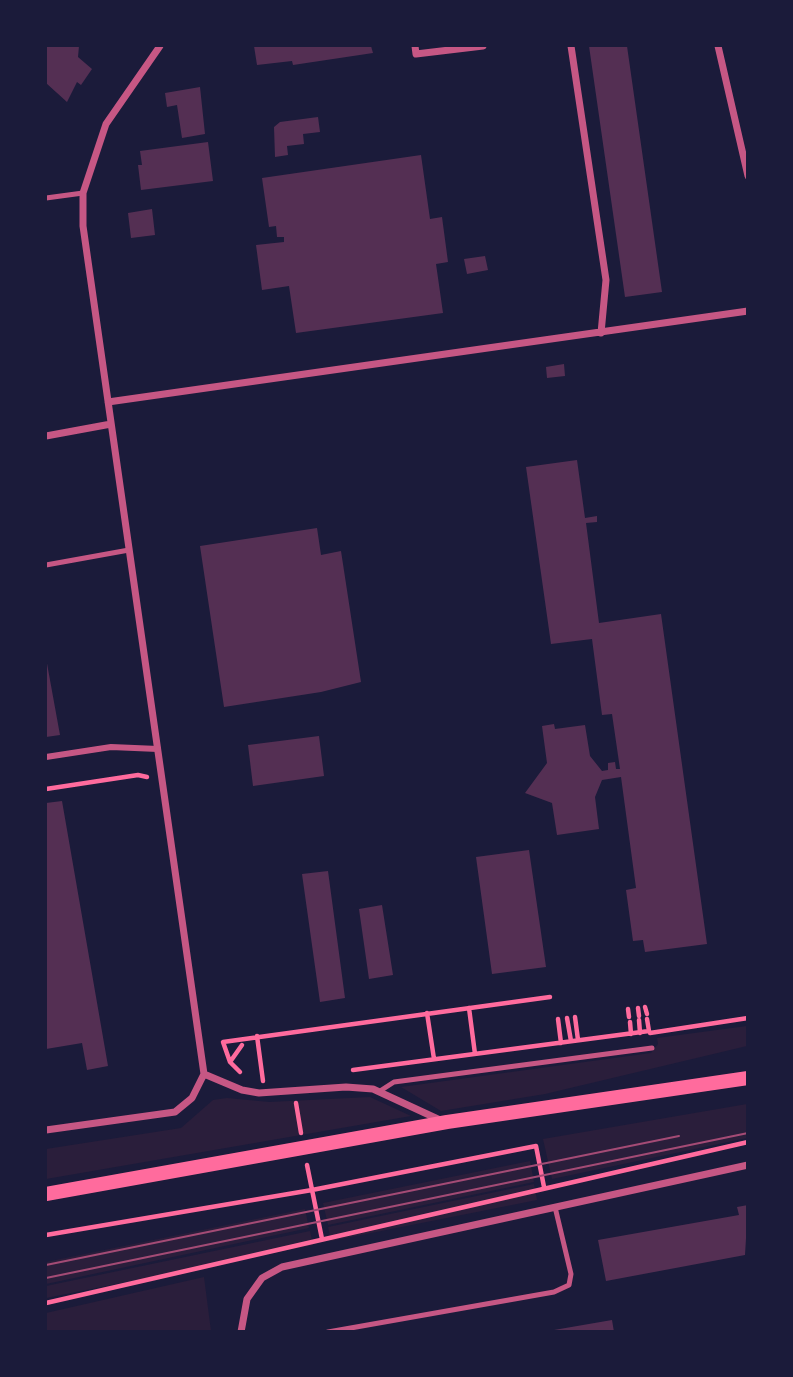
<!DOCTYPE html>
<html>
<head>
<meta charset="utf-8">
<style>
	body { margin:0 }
	#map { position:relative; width:793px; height:1377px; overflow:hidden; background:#1b1b3a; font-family:"Space Grotesk",sans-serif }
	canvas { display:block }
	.frame { position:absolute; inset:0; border:47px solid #1b1b3a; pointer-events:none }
</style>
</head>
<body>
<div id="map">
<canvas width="793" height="1377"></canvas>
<div class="frame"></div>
</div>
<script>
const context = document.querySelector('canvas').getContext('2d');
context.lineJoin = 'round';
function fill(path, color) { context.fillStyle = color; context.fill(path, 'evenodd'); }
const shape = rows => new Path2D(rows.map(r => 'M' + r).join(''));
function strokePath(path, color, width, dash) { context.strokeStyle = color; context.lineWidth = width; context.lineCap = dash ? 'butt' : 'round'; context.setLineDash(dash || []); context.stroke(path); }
fill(shape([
	[747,1026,747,1046,545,1094,441,1111,401,1087,651,1053,658,1044,657,1038],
	[370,1097,411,1116,46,1179,46,1149,181,1128,213,1100,227,1098,269,1102],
	[747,1104,747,1138,552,1179,543,1139],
	[530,1161,534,1182,328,1225,323,1203],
	[534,1184,537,1200,331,1241,328,1227],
	[305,1209,309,1228,46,1284,46,1262],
	[310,1231,313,1245,46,1298,46,1286],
	[204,1277,211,1331,46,1331,46,1313]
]), '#2a1e3b');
fill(shape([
	[46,46,79,46,78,57,92,69,81,85,77,82,67,102,46,83],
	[254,46,371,46,373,53,293,65,292,61,257,65],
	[589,46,627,46,662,292,625,297],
	[200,87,205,134,182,138,177,105,167,107,165,93],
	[318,117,320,132,303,134,304,144,287,146,288,155,275,157,274,127,280,122],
	[208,142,213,181,141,190,138,165,142,165,140,151],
	[421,155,430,219,442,217,448,262,436,264,443,313,296,333,289,286,262,290,256,245,284,242,284,237,277,237,276,226,269,227,262,178],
	[152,209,155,235,131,238,128,213],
	[485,256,488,270,467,274,464,259],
	[564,364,565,376,547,378,546,367],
	[577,460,585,518,597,516,597,522,586,523,599,623,661,614,707,944,645,952,643,940,633,941,626,890,636,888,621,777,602,780,595,797,599,829,557,835,552,803,525,793,547,763,542,726,554,724,555,729,585,725,590,756,602,771,608,770,608,763,615,762,616,769,620,769,612,714,602,715,592,639,551,644,526,467],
	[317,528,321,555,341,551,361,682,321,692,224,707,200,546],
	[46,658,60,735,46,737],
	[319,736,324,776,253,786,248,745],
	[62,801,108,1066,87,1070,82,1043,46,1049,46,803],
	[529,850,546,967,492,974,476,857],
	[328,871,345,998,320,1002,302,874],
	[382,905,393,975,369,979,359,909],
	[748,1205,745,1255,606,1281,598,1240,739,1215,737,1207],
	[612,1320,614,1332,555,1332,554,1330]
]), '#542f53');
strokePath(shape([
	[46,789,138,775,147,777],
	[645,1007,647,1014],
	[469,1008,475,1054],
	[638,1008,639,1016],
	[628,1009,629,1017],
	[427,1013,434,1059],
	[575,1017,578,1040],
	[567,1018,571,1041],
	[558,1019,561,1043],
	[639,1020,640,1033],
	[630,1022,631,1034],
	[650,1033,748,1018],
	[257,1036,263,1081],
	[230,1062,242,1045],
	[353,1070,649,1031,647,1019],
	[240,1072,230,1062,223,1042,550,997],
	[296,1103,301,1133],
	[307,1165,322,1239],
	[46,1235,312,1190,536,1146,544,1187],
	[46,1303,748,1142]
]), '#ff6b9d', 4.5);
strokePath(shape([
	[46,198,83,193],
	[46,565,129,550],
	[380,1091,394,1082,652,1048],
	[328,1332,554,1292,569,1285,571,1274,555,1207]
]), '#c65784', 5);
strokePath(shape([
	[46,757,111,747,158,749]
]), '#c65784', 6);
strokePath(shape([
	[415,46,416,54,483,46],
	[571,46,606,280,601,333],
	[718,46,748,176],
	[108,402,748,311],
	[46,436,111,424],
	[204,1074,242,1090,259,1093,346,1087,373,1089,440,1120],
	[46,1130,175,1112,192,1098,204,1074,83,226,83,193,106,124,160,46],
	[241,1332,247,1299,262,1278,282,1267,748,1165]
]), '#c65784', 7);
strokePath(shape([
	[46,1194,447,1122,748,1078]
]), '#ff6b9d', 14);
strokePath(shape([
	[46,1265,679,1136],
	[46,1278,748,1133]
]), '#a44b75', 2);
</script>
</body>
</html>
